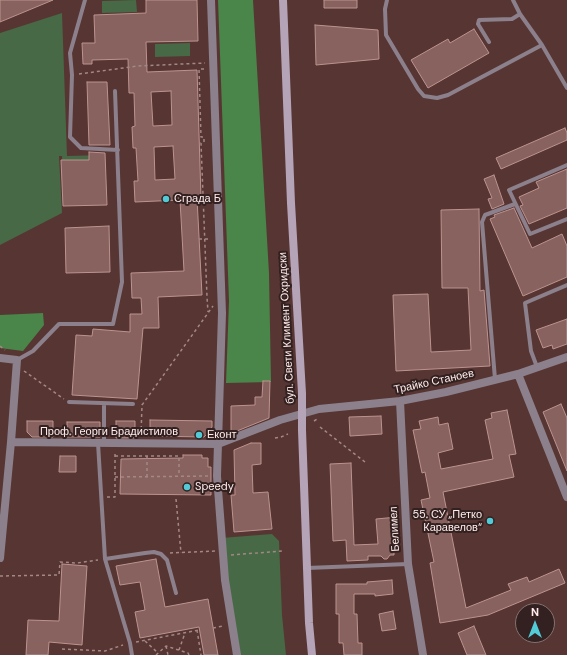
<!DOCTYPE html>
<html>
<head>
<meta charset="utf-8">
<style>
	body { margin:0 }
	#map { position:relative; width:567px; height:655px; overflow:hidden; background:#573532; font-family:"DM Sans",sans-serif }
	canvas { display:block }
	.north { position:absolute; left:515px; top:603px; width:40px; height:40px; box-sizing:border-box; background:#322120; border:1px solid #847271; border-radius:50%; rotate:0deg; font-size:11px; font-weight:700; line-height:16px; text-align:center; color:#ffeceb }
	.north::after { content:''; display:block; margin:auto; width:14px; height:18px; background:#52cbd7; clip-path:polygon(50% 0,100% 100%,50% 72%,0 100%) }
</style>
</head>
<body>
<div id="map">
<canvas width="567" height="655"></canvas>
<div class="north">N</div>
</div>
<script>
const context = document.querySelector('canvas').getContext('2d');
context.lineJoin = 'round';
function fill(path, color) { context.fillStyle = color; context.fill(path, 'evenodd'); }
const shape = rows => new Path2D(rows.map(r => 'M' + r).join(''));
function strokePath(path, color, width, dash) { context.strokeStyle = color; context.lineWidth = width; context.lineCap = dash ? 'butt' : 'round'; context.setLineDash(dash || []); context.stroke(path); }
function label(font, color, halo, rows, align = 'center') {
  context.font = font + ' "DM Sans",sans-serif'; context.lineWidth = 4; context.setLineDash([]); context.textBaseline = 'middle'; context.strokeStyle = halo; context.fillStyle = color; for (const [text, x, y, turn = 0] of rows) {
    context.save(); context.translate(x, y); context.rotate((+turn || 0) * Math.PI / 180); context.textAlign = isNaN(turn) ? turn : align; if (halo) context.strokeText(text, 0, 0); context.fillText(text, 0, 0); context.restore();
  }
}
fill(shape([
	[136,0,137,12,102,13,102,1],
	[62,13,67,156,104,155,63,204,62,156,59,156,62,213,0,245,0,33],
	[190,43,190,56,155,57,155,44],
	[272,534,279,541,282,615,286,655,237,655,221,538]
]), '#476945');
fill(shape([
	[218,0,253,0,269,273,271,382,226,383,229,301],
	[43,313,44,325,23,351,0,348,0,315]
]), '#4a8549');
const building = shape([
	[0,0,53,0,0,22,0,0],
	[146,0,197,0,198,41,146,42,147,72,197,70,201,198,197,198,202,295,158,297,159,328,143,328,137,399,72,395,76,335,92,336,93,329,130,332,130,314,142,314,141,298,132,298,131,273,184,271,180,200,135,202,134,181,138,181,136,148,133,148,132,127,135,126,134,93,129,93,128,59,92,60,92,64,83,64,82,43,95,43,94,15,146,13,146,0],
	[171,91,172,125,153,126,151,92,171,91],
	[173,146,175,179,155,180,154,147,173,146],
	[324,0,357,0,357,8,324,8,324,0],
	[315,25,378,30,379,59,316,65,315,25],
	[474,29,489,53,428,88,411,60,448,39,450,43,474,29],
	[87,82,107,82,110,145,89,145,87,82],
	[565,128,567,133,567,140,501,169,496,158,565,128],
	[89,152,105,153,107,205,63,206,61,160,89,160,89,152],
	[567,169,567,208,529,224,520,206,523,205,519,197,539,188,536,182,567,169],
	[494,175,504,204,492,209,488,199,492,198,484,179,494,175],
	[514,208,532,248,562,234,567,246,567,277,523,296,490,219,495,217,494,215,514,208],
	[479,209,480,291,484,290,490,366,396,371,393,295,428,294,431,352,471,350,468,288,442,288,441,210,479,209],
	[109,226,110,272,66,273,65,228,109,226],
	[567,319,567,344,553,349,552,345,543,348,536,330,567,319],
	[263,381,270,381,269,418,237,431,231,431,231,406,255,405,255,397,262,397,263,381],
	[561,404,567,418,567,471,543,412,561,404],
	[507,410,516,454,509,455,514,477,443,492,466,608,511,590,508,584,527,577,529,582,559,569,565,583,488,615,440,623,430,563,434,562,421,500,430,498,425,472,422,473,413,430,421,429,419,421,438,417,439,425,448,423,453,449,438,453,441,469,493,459,485,420,492,418,491,413,507,410],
	[381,416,382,434,350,436,349,417,381,416],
	[150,420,212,421,212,427,207,434,204,437,150,436,150,420],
	[27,421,53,421,53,437,32,437,27,432,27,421],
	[116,421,135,421,135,438,116,438,116,421],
	[67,422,100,422,100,437,67,437,67,422],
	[251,443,261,443,261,464,252,465,253,493,268,492,272,529,234,532,231,495,235,495,234,450,251,443],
	[183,455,202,455,202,458,208,458,208,467,211,467,211,495,120,494,121,459,183,458,183,455],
	[60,456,76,456,76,472,59,472,60,456],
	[351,463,354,545,378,544,376,519,397,517,398,533,394,533,394,555,390,555,387,559,384,559,381,556,368,556,368,560,347,561,346,540,333,541,330,464,351,463],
	[156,559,165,607,208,599,218,655,204,655,199,627,140,638,135,612,145,610,140,582,120,585,116,566,156,559],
	[62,564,87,566,82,645,49,642,48,655,26,655,28,620,59,621,62,564],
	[392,580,393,594,375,596,375,594,354,594,354,614,357,614,358,643,362,643,362,655,344,655,343,643,339,643,339,614,336,614,336,584,367,584,367,582,392,580],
	[393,611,396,629,382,631,379,614,393,611],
	[474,626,486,655,467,655,458,633,474,626]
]);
fill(building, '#88625f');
strokePath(building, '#bc938f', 1);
strokePath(shape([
	[204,69,199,69,201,137,204,137,204,142,201,143,207,297,208,312],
	[79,74,138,66,205,63],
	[199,239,211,239],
	[0,346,5,350],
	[24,371,64,399],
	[286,399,287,399],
	[314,421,319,418],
	[320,427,365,462],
	[141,435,142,405,213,306],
	[275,438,281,437,288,434],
	[115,456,179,456,179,476],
	[147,456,147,477],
	[115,477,210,476],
	[107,497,115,497,115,451],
	[176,499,181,553],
	[170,553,215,551],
	[231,555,282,551],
	[0,576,59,575,60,562,77,563,98,560],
	[213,628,223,626],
	[197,630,201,655],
	[145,641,158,653],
	[136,642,199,630],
	[166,646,168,655],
	[62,649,105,651,123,645],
	[179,650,185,633],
	[156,655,166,646,188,653,189,655]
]), '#a38886', 1.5, [3, 3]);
strokePath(shape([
	[85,0,70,53,72,75,70,137,81,148,118,150],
	[387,0,385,9,386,35,418,89,424,96,437,98,448,95,542,45],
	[513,0,520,14,542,45,567,88],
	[489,42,478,24,479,20,512,19,520,14],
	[567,165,509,190,530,234,567,219],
	[17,360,33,351,59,324,113,324,122,282,115,91],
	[537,367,531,351,525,303,567,285],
	[495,379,482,222,485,215,515,204],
	[69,402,133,404],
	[104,404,104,443],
	[98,443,105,559,130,643,132,655],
	[105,559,145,553,154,552,161,554,167,560,176,593],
	[307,568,408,564]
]), '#8b808c', 4);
strokePath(shape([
	[211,0,222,313,217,476,225,580,237,655],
	[0,358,17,360,11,442,0,558],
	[518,374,567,497],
	[400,401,408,564,423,655],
	[11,442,218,444,280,420,319,409,400,401,446,392,518,374,567,357]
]), '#8b808c', 8);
strokePath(shape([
	[283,0,291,203,302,393,302,430,309,623,312,655]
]), '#b5a3b7', 8);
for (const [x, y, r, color] of [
	[166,199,4,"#52cbd7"],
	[199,435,4,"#52cbd7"],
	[187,487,4,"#52cbd7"],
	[490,521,4,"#52cbd7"]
]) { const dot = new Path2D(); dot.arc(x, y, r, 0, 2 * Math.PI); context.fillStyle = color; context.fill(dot); strokePath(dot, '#322120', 1.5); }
label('11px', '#ffeceb', '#322120', [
	["Сграда Б",174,199],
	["Еконт",207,435],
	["Speedy",195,487],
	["55. СУ „Петко",482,515,"right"],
	["Каравелов“",482,528,"right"]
], 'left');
label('11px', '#ffeceb', '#322120', [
	["бул. Свети Климент Охридски",287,328,-93],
	["Трайко Станоев",434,382,-12],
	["Проф. Георги Брадистилов",109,432],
	["Белимел",395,529,-93]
]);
</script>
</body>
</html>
